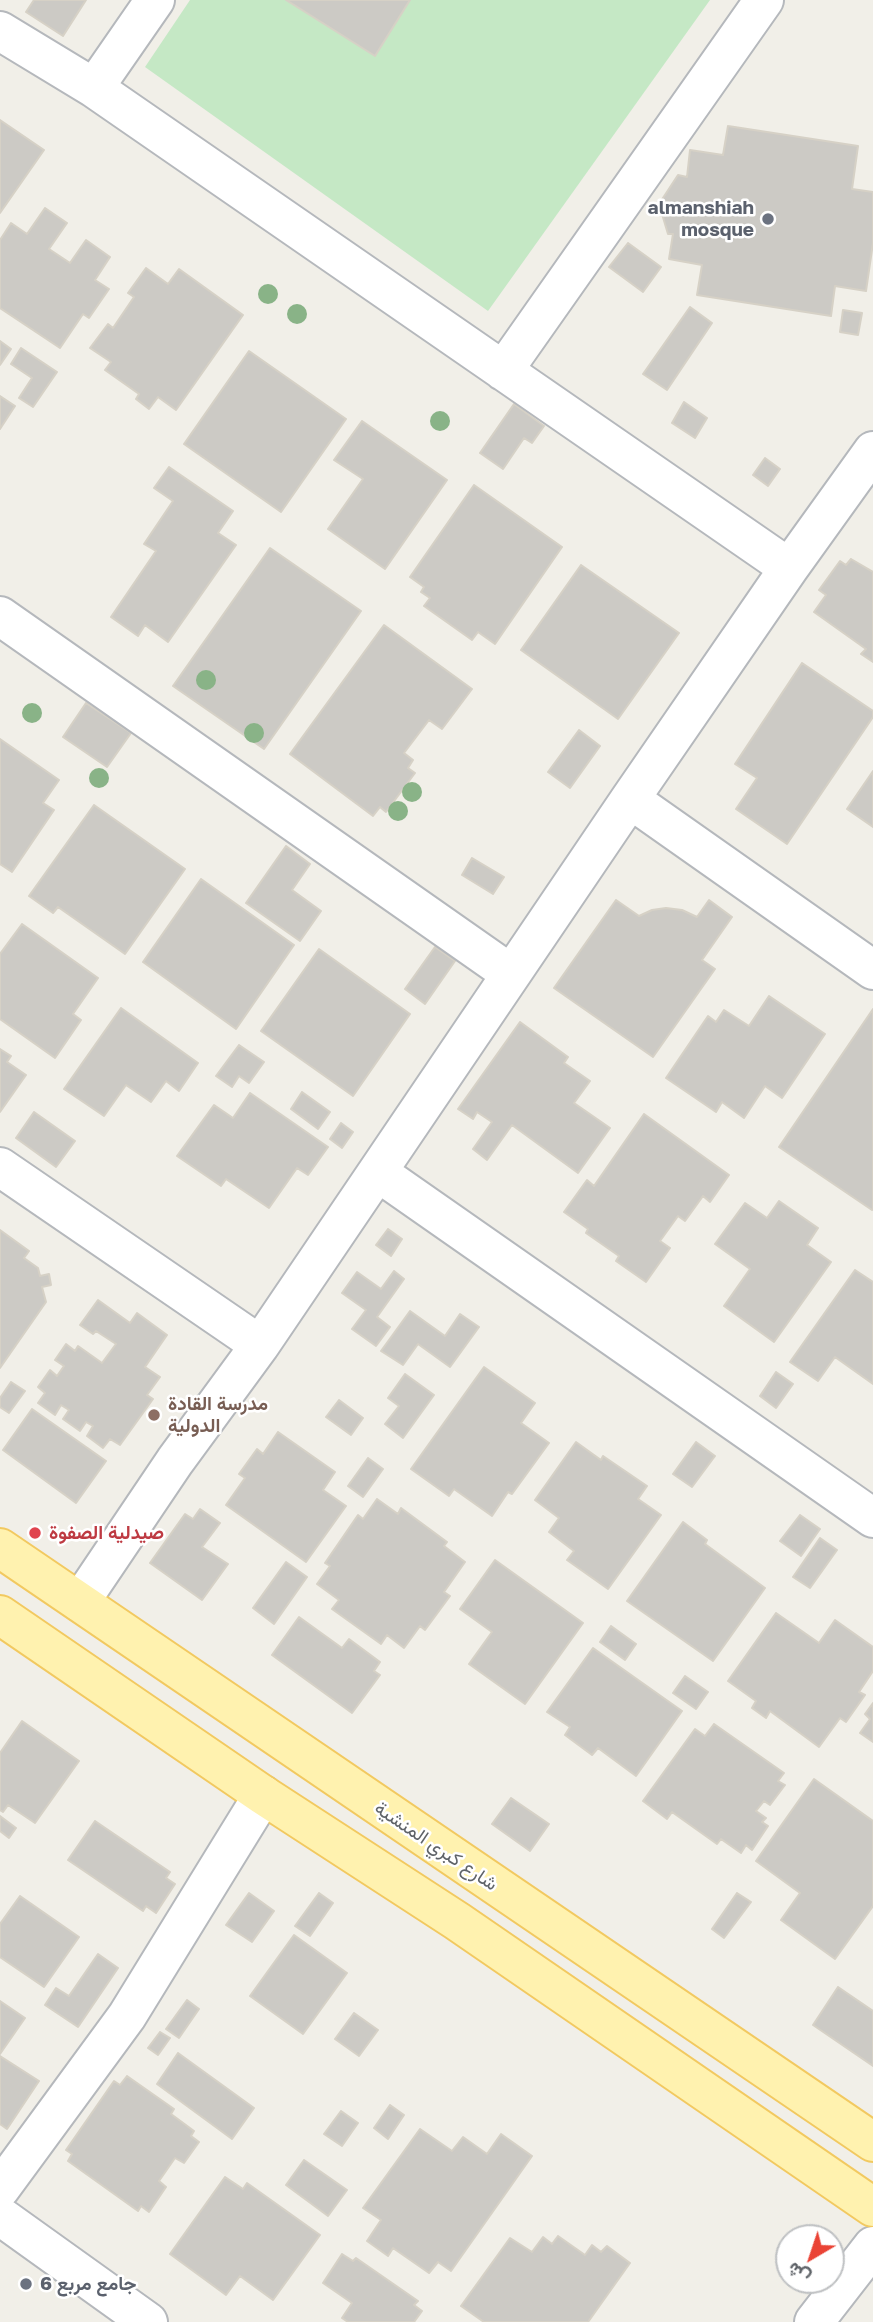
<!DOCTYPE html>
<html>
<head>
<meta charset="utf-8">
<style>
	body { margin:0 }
	#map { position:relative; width:873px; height:2322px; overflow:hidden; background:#f1efe8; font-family:"Golos Text",Vazirmatn,sans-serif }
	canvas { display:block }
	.north { position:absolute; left:775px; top:2224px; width:70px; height:70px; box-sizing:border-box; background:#fff; border:2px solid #bfc1c3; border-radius:50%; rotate:219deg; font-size:19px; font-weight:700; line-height:28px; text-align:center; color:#5f6368 }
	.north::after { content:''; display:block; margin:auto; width:24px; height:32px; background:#ea4335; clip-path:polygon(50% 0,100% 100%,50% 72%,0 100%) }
</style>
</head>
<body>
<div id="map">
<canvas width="873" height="2322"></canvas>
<div class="north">ش</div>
</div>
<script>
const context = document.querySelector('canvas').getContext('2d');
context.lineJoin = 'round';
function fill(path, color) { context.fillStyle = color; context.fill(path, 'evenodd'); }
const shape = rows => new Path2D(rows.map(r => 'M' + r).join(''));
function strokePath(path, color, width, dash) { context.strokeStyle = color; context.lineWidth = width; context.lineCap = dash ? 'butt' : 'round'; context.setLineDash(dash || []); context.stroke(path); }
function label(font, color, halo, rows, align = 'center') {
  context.font = font + ' "Golos Text",Vazirmatn,sans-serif'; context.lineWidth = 5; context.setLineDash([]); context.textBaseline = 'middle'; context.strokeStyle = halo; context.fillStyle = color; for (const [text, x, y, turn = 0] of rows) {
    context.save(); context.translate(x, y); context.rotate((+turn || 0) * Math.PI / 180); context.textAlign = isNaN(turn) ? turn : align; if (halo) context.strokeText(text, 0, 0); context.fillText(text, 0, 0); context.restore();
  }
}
fill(shape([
	[190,0,710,0,488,311,145,67]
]), '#c5e8c5');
const building = shape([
	[34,0,86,0,63,36,26,12,34,0],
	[286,0,410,0,375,56,286,0],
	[0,120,44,150,0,213,0,120],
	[728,126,858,146,852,189,873,192,873,243,866,291,835,286,831,316,697,295,702,265,669,259,673,234,668,234,659,204,678,175,687,177,690,150,723,155,728,126],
	[45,208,67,223,49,249,70,263,86,240,110,257,95,280,109,289,89,318,83,314,60,348,0,308,0,240,11,223,27,234,45,208],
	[628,243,661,267,643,292,609,267,628,243],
	[146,268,168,284,179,269,243,315,176,410,158,397,149,409,136,399,139,394,105,370,111,362,90,348,108,324,113,328,134,297,128,293,146,268],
	[690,307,712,323,667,390,643,374,690,307],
	[843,310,862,313,858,335,840,332,843,310],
	[0,341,11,349,0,365,0,341],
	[21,348,57,372,33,407,19,398,32,378,11,364,21,348],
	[249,351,346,419,281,512,184,444,249,351],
	[0,396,15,406,0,429,0,396],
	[684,402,707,418,695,438,672,423,684,402],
	[514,404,544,426,532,443,524,438,503,469,480,453,514,404],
	[362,421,447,480,385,569,328,529,363,479,334,460,362,421],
	[765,458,780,469,768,486,753,475,765,458],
	[169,467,233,511,218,533,236,545,168,642,145,625,138,636,111,617,156,551,144,544,173,501,154,488,169,467],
	[474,485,562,547,495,644,478,632,472,640,424,606,430,598,421,592,424,587,410,577,474,485],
	[270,548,361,611,264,749,173,686,270,548],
	[851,559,873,572,873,662,861,654,866,649,814,612,826,595,819,590,840,561,846,565,851,559],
	[581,565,679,633,618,719,521,650,581,565],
	[384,625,472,689,442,729,429,720,404,753,413,760,408,768,415,773,386,812,380,807,373,816,290,754,384,625],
	[802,663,873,711,873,717,787,844,736,809,757,778,735,764,802,663],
	[86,703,131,733,107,767,63,737,86,703],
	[579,730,600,746,570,788,548,772,579,730],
	[0,739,59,780,43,803,54,810,12,872,0,864,0,739],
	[873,771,873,827,847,809,873,771],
	[94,805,185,869,125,954,58,907,53,913,29,896,94,805],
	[286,846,310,864,292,890,321,911,300,941,246,903,286,846],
	[472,858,504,877,493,894,462,875,472,858],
	[201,879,294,945,236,1029,143,962,201,879],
	[616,900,639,916,652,910,666,908,682,910,697,917,709,900,732,917,702,960,715,969,653,1057,554,988,616,900],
	[22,924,98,978,73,1014,81,1020,55,1058,0,1019,0,954,22,924],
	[435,947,455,961,425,1004,405,989,435,947],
	[319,949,410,1014,353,1096,261,1031,319,949],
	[769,996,825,1034,782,1098,765,1086,744,1118,722,1102,716,1112,666,1078,708,1016,716,1022,724,1010,749,1026,769,996],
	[121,1008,198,1063,179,1091,166,1081,151,1102,126,1085,104,1116,64,1089,121,1008],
	[873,1009,873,1209,872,1210,779,1147,873,1009],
	[520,1022,568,1057,564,1063,590,1081,574,1103,610,1128,578,1173,512,1125,487,1160,473,1149,492,1122,477,1112,473,1119,458,1109,520,1022],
	[239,1045,264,1062,249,1083,239,1076,232,1087,216,1076,239,1045],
	[0,1049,11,1056,7,1062,26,1075,0,1112,0,1049],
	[302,1092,330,1112,318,1129,291,1109,302,1092],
	[250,1093,328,1147,308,1175,297,1168,269,1208,226,1179,221,1186,177,1156,214,1105,233,1118,250,1093],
	[34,1112,75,1141,56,1167,16,1138,34,1112],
	[644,1114,729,1175,710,1202,703,1196,685,1221,678,1216,660,1241,670,1248,646,1282,616,1261,619,1256,586,1233,588,1229,564,1212,587,1180,594,1186,644,1114],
	[341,1123,353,1132,342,1148,330,1139,341,1123],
	[779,1201,818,1228,807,1245,831,1262,774,1342,724,1306,750,1269,715,1244,745,1203,767,1218,779,1201],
	[388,1229,402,1239,391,1256,376,1245,388,1229],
	[0,1230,29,1251,24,1258,38,1268,40,1276,49,1274,51,1285,42,1287,46,1302,0,1368,0,1230],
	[855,1270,873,1282,873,1384,835,1357,818,1381,790,1362,855,1270],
	[394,1271,404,1279,377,1317,390,1327,376,1346,352,1329,366,1310,342,1293,357,1272,381,1289,394,1271],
	[98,1300,130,1323,137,1313,167,1335,145,1367,160,1377,147,1395,153,1399,120,1445,110,1439,103,1448,87,1436,93,1426,86,1422,80,1431,63,1419,69,1410,61,1405,55,1415,38,1403,45,1393,38,1387,50,1370,57,1376,64,1366,55,1360,66,1344,75,1351,78,1346,102,1363,116,1344,96,1331,93,1334,80,1325,98,1300],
	[410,1311,445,1336,460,1314,479,1327,450,1367,418,1344,403,1365,381,1351,410,1311],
	[484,1367,535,1403,521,1423,549,1443,512,1494,508,1492,492,1516,454,1489,449,1496,411,1469,484,1367],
	[776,1372,793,1384,776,1408,760,1396,776,1372],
	[405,1374,434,1395,403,1438,385,1424,399,1406,388,1398,405,1374],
	[11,1382,25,1391,9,1413,0,1407,0,1398,11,1382],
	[339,1400,363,1418,351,1435,326,1417,339,1400],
	[32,1409,106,1461,76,1503,3,1450,32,1409],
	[278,1432,335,1472,323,1490,346,1506,306,1562,226,1505,245,1478,239,1474,257,1449,263,1454,278,1432],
	[576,1442,601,1460,603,1456,647,1486,638,1499,661,1515,608,1589,567,1560,574,1551,549,1532,559,1518,535,1500,576,1442],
	[696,1442,715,1456,692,1487,673,1474,696,1442],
	[368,1458,383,1469,363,1497,348,1486,368,1458],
	[377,1499,398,1514,401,1508,447,1542,444,1546,465,1562,444,1592,450,1596,425,1630,420,1626,404,1648,387,1635,381,1644,332,1609,339,1600,317,1584,330,1566,325,1563,358,1515,363,1519,377,1499],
	[200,1509,220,1523,202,1547,228,1564,202,1600,150,1563,185,1514,193,1519,200,1509],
	[800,1515,820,1529,801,1556,780,1541,800,1515],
	[683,1522,707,1540,705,1544,765,1588,713,1661,627,1601,683,1522],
	[820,1538,837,1550,810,1588,793,1577,820,1538],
	[495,1560,583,1623,525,1704,469,1664,492,1632,460,1609,495,1560],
	[286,1562,307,1577,274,1624,253,1608,286,1562],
	[776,1613,819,1643,835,1620,873,1647,873,1671,859,1692,865,1695,846,1722,840,1718,819,1747,770,1711,766,1718,752,1708,756,1701,728,1681,776,1613],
	[299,1617,342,1648,349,1639,380,1662,374,1671,380,1675,352,1713,272,1655,299,1617],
	[611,1626,636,1644,625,1660,600,1642,611,1626],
	[593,1648,682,1711,636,1776,598,1748,592,1755,565,1735,570,1727,547,1712,593,1648],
	[685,1676,708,1692,696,1709,673,1693,685,1676],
	[873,1703,873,1742,860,1733,870,1719,865,1714,873,1703],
	[22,1721,79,1761,35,1823,8,1805,3,1812,0,1810,0,1753,22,1721],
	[714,1724,784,1773,778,1781,785,1785,770,1805,764,1801,756,1811,766,1818,762,1822,768,1826,752,1850,746,1845,741,1853,721,1839,717,1844,672,1812,667,1819,643,1801,695,1729,705,1736,714,1724],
	[814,1779,873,1821,873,1906,835,1959,781,1920,800,1893,756,1861,814,1779],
	[511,1798,549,1824,530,1851,492,1824,511,1798],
	[0,1816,16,1828,9,1838,0,1831,0,1816],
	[95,1821,170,1872,166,1878,175,1884,156,1913,146,1906,143,1911,68,1860,95,1821],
	[249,1893,274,1911,252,1942,226,1925,249,1893],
	[319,1893,333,1903,310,1936,295,1926,319,1893],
	[737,1893,751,1902,724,1938,712,1929,737,1893],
	[20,1896,79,1937,44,1987,0,1957,0,1924,20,1896],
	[294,1935,347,1973,303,2034,250,1996,294,1935],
	[98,1954,118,1968,78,2027,45,2005,56,1988,69,1996,98,1954],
	[838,1987,873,2011,873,2066,813,2025,838,1987],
	[187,2000,199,2009,179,2038,166,2029,187,2000],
	[0,2001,25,2018,0,2054,0,2001],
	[354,2013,378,2030,359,2056,335,2039,354,2013],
	[160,2032,170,2038,158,2055,148,2048,160,2032],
	[178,2053,254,2108,232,2139,157,2084,178,2053],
	[0,2056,39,2081,7,2129,0,2124,0,2056],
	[127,2076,174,2109,171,2114,194,2131,191,2136,199,2142,184,2163,175,2158,159,2181,166,2187,149,2212,141,2206,138,2211,68,2161,72,2154,66,2150,114,2081,120,2085,127,2076],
	[390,2105,404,2115,388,2139,374,2128,390,2105],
	[341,2111,358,2123,342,2146,324,2134,341,2111],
	[420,2129,452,2151,463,2137,487,2154,501,2134,532,2156,451,2271,438,2262,429,2273,393,2248,388,2256,367,2241,381,2220,363,2208,420,2129],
	[304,2160,347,2190,328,2216,286,2185,304,2160],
	[225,2177,243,2189,247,2183,320,2235,273,2300,240,2276,226,2295,170,2254,225,2177],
	[558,2236,585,2255,592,2245,601,2252,607,2246,630,2263,588,2322,484,2322,461,2306,510,2238,532,2252,543,2237,552,2244,558,2236],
	[342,2254,353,2261,356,2258,418,2301,414,2305,422,2311,414,2322,348,2322,342,2318,352,2303,323,2283,342,2254]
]);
fill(building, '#cccac5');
strokePath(building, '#d6d1c6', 2);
const minor = shape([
	[0,31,94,88,789,568],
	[94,88,155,0],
	[503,371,764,0],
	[0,616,511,974],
	[630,799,873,970],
	[0,1167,260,1345],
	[379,1173,873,1518],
	[80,1602,175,1461,260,1345,630,799,789,568,873,451],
	[0,2189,127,2016,263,1795],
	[0,2216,148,2322],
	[814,2322,873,2246]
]);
const major = shape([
	[0,1548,873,2142],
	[0,1615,263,1795,457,1921,873,2207]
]);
strokePath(minor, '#b5b8bc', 42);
strokePath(major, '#f2c960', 42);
strokePath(minor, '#fff', 38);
strokePath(major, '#fff2af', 38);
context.fillStyle = '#89b387';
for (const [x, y] of [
	[268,294],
	[297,314],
	[440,421],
	[206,680],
	[32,713],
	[254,733],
	[99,778],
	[412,792],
	[398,811]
]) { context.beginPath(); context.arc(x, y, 10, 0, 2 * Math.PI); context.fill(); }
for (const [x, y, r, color] of [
	[768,219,7,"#6b7280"],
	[154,1415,7,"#8d6e63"],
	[35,1533,7,"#e0444e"],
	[26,2284,7,"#6b7280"]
]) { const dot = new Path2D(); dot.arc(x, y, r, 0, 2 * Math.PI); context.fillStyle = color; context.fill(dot); strokePath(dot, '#fff', 2.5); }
label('bold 19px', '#5b616d', '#fff', [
	["almanshiah",754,208],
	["mosque",754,230],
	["جامع مربع 6",40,2284,"left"]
], 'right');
label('bold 19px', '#785e54', '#fff', [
	["مدرسة القادة",168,1404],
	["الدولية",168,1426]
], 'left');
label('bold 19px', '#be3a42', '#fff', [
	["صيدلية الصفوة",49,1533]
], 'left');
label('19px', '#5f6368', '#fff', [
	["شارع كبري المنشية",436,1846,34]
]);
</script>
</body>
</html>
